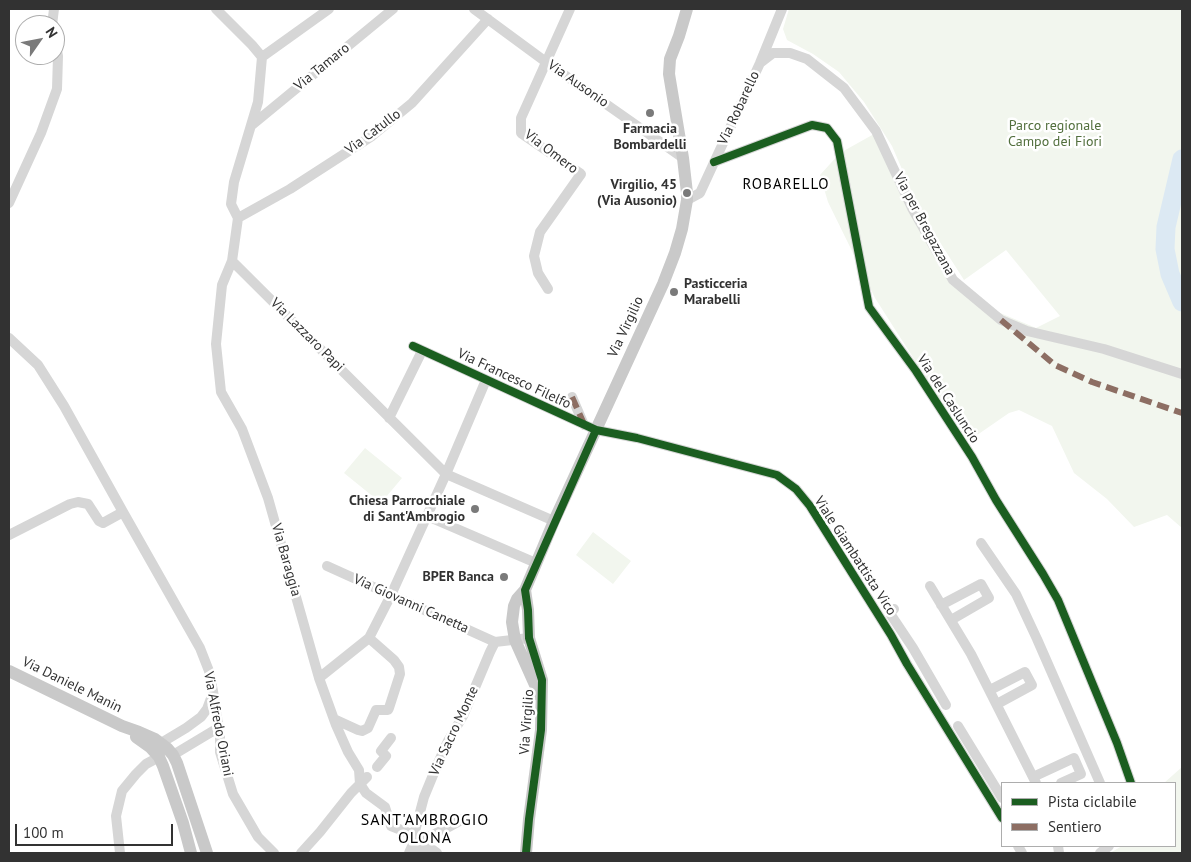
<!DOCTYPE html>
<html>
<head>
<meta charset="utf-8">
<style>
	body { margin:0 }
	#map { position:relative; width:1191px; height:862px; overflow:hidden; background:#fff; font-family:"PT Sans",sans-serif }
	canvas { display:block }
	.frame { position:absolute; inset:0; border:10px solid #323232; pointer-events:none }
	.legend { position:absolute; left:1001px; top:782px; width:175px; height:65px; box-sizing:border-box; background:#fff; border:1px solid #adadad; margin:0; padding:6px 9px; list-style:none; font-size:15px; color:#323232 }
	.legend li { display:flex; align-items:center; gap:10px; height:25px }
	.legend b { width:25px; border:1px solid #adadad }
	.north { position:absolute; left:15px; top:15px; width:50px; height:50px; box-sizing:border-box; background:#fff; border:1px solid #adadad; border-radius:50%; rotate:57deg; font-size:14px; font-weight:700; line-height:20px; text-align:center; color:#323232 }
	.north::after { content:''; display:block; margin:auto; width:18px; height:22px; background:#7a7a7a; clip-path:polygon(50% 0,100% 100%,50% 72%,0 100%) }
	.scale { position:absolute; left:15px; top:824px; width:158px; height:22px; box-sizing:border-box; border:2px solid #323232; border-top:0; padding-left:6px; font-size:15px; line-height:18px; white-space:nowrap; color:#323232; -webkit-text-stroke:4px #fff; paint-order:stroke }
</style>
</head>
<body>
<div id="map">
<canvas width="1191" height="862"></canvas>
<div class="frame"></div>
<ul class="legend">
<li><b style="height:6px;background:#1b5e20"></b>Pista ciclabile</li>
<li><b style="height:6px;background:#8d6e63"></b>Sentiero</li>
</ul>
<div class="north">N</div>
<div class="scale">100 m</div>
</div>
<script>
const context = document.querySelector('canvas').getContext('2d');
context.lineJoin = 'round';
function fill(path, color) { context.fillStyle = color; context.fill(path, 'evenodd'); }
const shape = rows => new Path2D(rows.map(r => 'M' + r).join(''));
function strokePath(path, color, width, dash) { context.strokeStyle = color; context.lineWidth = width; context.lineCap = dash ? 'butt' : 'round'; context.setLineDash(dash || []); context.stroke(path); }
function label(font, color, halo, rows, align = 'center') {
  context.font = font + ' "PT Sans",sans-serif'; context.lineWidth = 5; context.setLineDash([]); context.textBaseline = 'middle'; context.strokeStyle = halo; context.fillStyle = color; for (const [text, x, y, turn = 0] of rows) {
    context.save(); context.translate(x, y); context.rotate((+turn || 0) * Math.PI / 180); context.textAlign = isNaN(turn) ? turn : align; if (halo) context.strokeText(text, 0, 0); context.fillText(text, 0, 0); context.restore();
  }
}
fill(shape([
	[789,9,1182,9,1182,528,1167,515,1134,527,1107,499,1074,473,1052,426,1019,410,1009,413,967,442,875,298,828,202,820,175,840,153,874,134,907,208,950,284,993,310,1036,328,1060,316,1006,250,964,280,920,211,892,146,864,102,839,72,813,54,787,40,783,29],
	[365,448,402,478,381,503,344,473],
	[593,532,631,561,613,584,576,555],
	[1182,767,1182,853,1110,853,1122,846,1175,846,1175,783,1164,783]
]), '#f2f6ee');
strokePath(shape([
	[1182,159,1166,227,1165,249,1170,274,1182,302]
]), '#dce9f3', 19);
strokePath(shape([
	[216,9,252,45,262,57,258,102,234,182,231,204,238,218,232,261,446,474,554,521],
	[474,9,546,62,683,158],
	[52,25,54,9],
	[262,57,329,9],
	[760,63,773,53,790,53,807,59,844,88,876,131,912,208,953,280,1001,320,1027,331,1104,349,1182,374],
	[252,125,393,9],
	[714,162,812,125,827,128,837,141,869,307,916,371,972,457,996,500,1043,574,1058,600,1117,743,1131,783],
	[687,200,700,193,760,63,782,9],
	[9,203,41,133,57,89,58,56,55,39],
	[238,218,290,189,372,136,412,103,488,19],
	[232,261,222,285,216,344,221,392,242,429,268,498,319,678,336,725,348,752,359,770,360,784,366,793,385,807,391,826,414,835],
	[548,289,538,273,534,256,540,232,581,174,521,133,521,118,570,9],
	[9,338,38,365,64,406,123,512,200,648,209,671,213,691,220,736,220,752,233,794,258,837,274,853],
	[413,346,596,430,637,438,777,475,796,489,810,506,891,635,907,664,1002,818],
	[572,397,584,425],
	[389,418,422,351],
	[427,516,536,563],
	[9,535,70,504,78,502,88,504,99,521,103,523,123,512],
	[981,543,1016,594,1037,639,1100,783],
	[327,566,495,642],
	[930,586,971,654,1036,783],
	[941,605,981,584,989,598,951,620],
	[894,609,891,611,891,615,913,648,946,705],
	[495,642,529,638],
	[319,678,369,638,391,595,446,474,486,380],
	[990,690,1025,672,1032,685,997,704],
	[334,719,358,730,362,731,368,728,376,710,388,710,389,708,400,674,399,667,394,660,369,638],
	[958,726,1002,798],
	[173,755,218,728],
	[377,767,386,756,381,751,391,738],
	[1033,777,1074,758,1081,774,1061,783],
	[413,844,443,830,465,818],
	[1018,846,1022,853],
	[1058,846,1059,853],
	[120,853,116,816,122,791,136,774,146,764,159,757,160,753,161,743,186,728,201,717,207,709,213,693],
	[301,853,320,832,351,793,367,777],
	[409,853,413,844,414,835,424,797,438,763,448,741,463,716,490,652,495,642],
	[410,853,418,848,423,847,433,850,437,853],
	[1100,853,1109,846]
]), '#d6d6d6', 10);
strokePath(shape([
	[525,590,517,599,514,606,512,622,515,640,540,696],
	[9,671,122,726,139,732,155,739,167,748,173,755,177,763,207,853],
	[136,737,150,747,159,757,163,766,183,823,191,853],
	[526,853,529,819,541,730,542,680,529,638,528,610,525,590,554,521,663,284,675,253,682,229,687,200,687,193,683,158,669,74,670,59,679,36,687,9]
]), '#c9c9c9', 12);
strokePath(shape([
	[1001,320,1055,365,1092,382,1182,413],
	[572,397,584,424]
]), '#8d6e63', 6, [12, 6]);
strokePath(shape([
	[714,162,812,125,827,128,837,141,869,307,916,371,972,457,996,500,1043,574,1058,600,1117,743,1131,783],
	[413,346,596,430,637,438,777,475,796,489,810,506,891,635,907,664,1002,818],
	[526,853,529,819,541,730,542,680,529,638,528,610,525,590,596,430]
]), '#1b5e20', 8);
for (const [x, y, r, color] of [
	[650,113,5,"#7a7a7a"],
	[687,193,5,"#7a7a7a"],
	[674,292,5,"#7a7a7a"],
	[475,509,5,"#7a7a7a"],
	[504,577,5,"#7a7a7a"]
]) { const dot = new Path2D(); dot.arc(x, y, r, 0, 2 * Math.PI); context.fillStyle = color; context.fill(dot); strokePath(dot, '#fff', 2); }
label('14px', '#323232', '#fff', [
	["Via Tamaro",322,67,-39],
	["Via Ausonio",578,84,35],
	["Via Robarello",739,108,-65],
	["Via Catullo",373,132,-37],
	["Via Omero",551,152,37],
	["Via per Bregazzana",924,224,62],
	["Via Virgilio",626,327,-65],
	["Via Lazzaro Papi",307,335,45],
	["Via Francesco Filelfo",514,379,25],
	["Via del Casluncio",948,399,57],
	["Viale Giambattista Vico",855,556,57],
	["Via Baraggia",286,560,74],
	["Via Giovanni Canetta",411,604,24],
	["Via Daniele Manin",72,685,26],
	["Via Virgilio",527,722,-86],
	["Via Alfredo Oriani",218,724,79],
	["Via Sacro Monte",454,731,-65]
]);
label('14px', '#526f3d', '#fff', [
	["Parco regionale",1055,126],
	["Campo dei Fiori",1055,142]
]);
label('bold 14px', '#323232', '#fff', [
	["Farmacia",650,129,"center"],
	["Bombardelli",650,145,"center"],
	["Virgilio, 45",677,185],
	["(Via Ausonio)",677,201],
	["Pasticceria",684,284,"left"],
	["Marabelli",684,300,"left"],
	["Chiesa Parrocchiale",465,501],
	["di Sant'Ambrogio",465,517],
	["BPER Banca",494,577]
], 'right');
context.letterSpacing = '1px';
label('15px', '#000', '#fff', [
	["ROBARELLO",786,185]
]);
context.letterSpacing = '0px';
context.letterSpacing = '1px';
label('16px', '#000', '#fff', [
	["SANT'AMBROGIO",425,820],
	["OLONA",425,838]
]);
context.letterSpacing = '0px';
</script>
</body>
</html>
